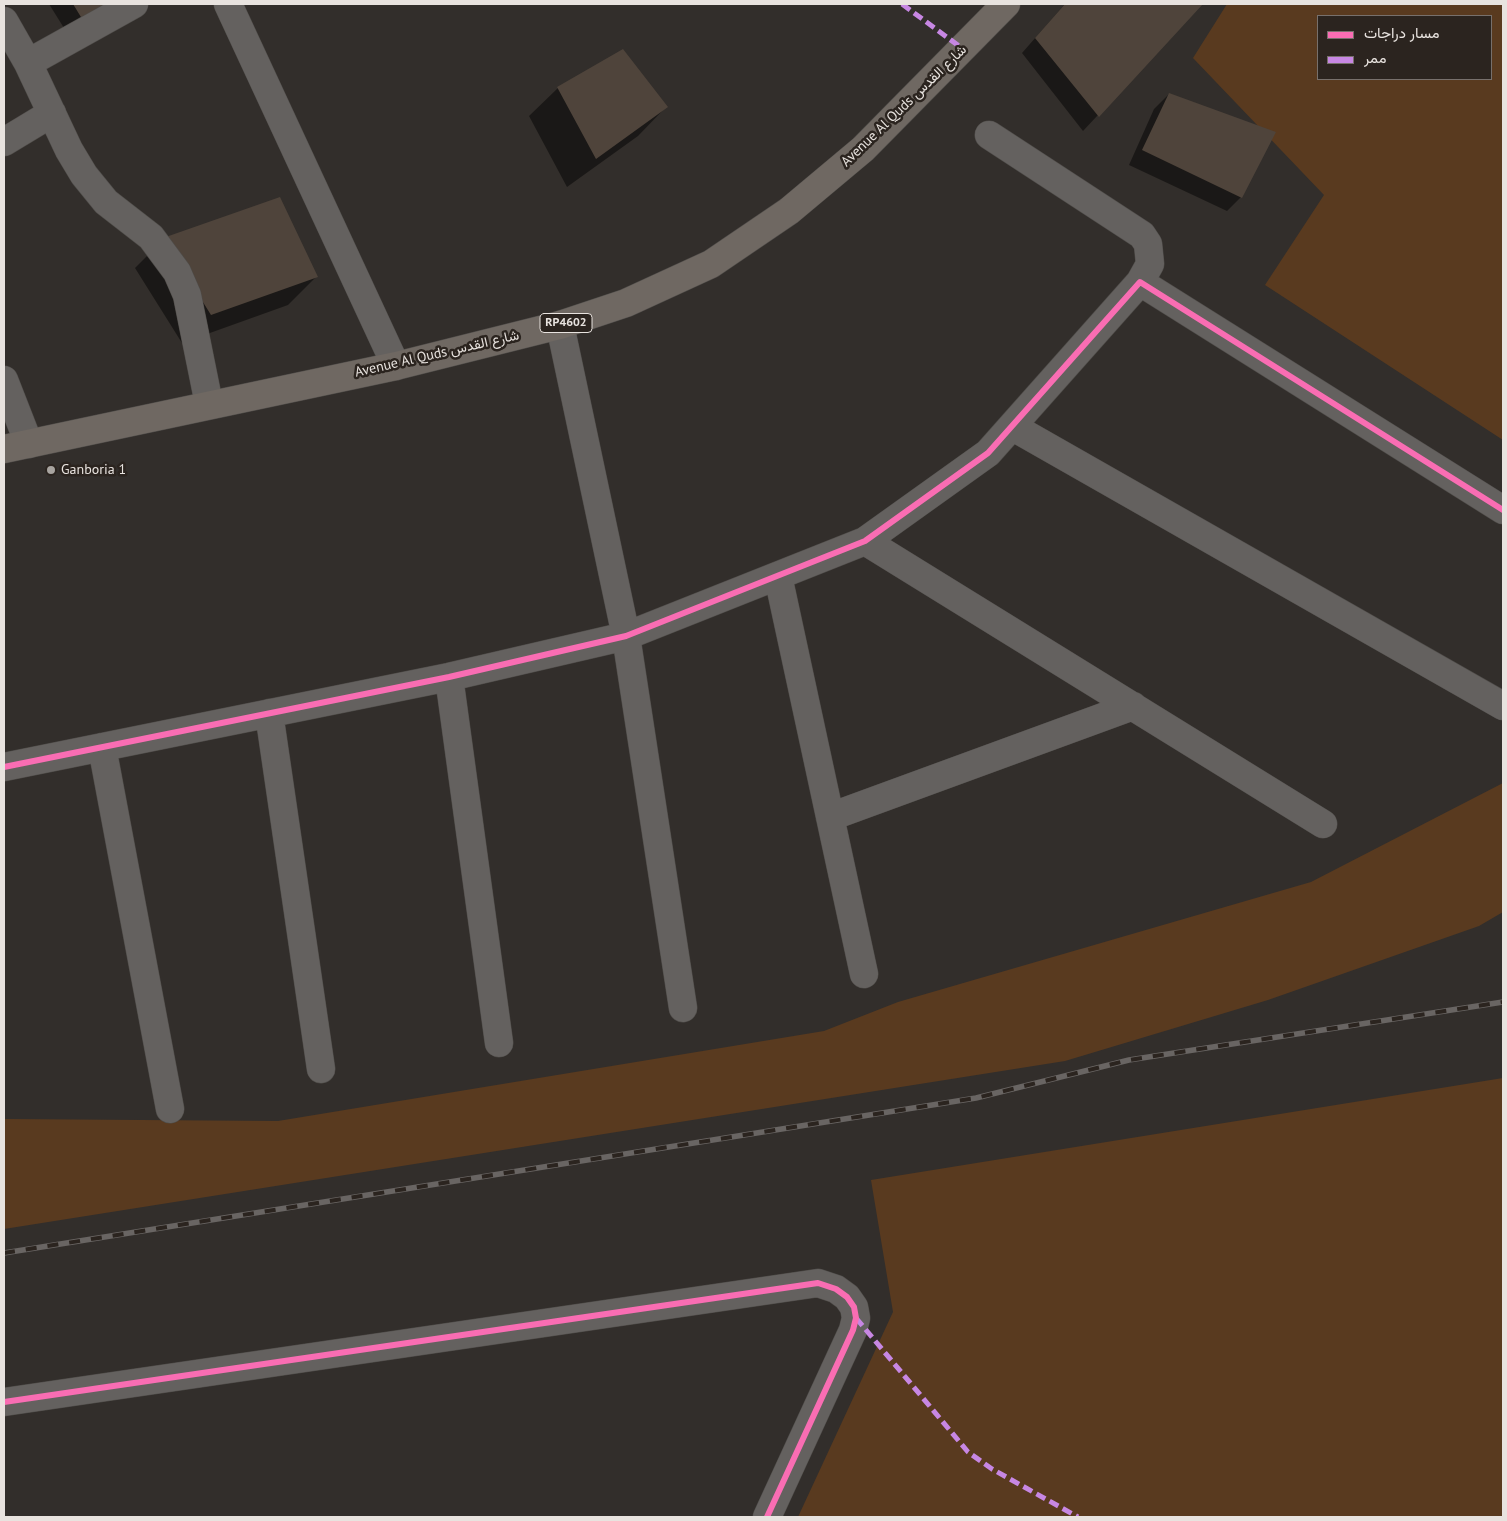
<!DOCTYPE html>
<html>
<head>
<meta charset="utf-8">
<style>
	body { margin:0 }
	#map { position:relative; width:1507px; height:1521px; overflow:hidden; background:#322e2b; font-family:"PT Sans",Vazirmatn,sans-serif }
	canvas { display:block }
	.frame { position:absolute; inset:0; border:5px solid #e8e3df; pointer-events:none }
	.legend { position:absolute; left:1317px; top:15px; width:175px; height:65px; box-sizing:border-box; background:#2b241f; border:1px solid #77706c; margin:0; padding:6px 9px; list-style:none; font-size:15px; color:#e8e3df }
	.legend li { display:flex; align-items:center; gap:10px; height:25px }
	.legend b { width:25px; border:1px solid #77706c }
</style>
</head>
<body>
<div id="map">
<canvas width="1507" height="1521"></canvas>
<div class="frame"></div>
<ul class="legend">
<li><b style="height:6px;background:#f96db3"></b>مسار دراجات</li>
<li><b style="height:6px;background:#c787e3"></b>ممر</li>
</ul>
</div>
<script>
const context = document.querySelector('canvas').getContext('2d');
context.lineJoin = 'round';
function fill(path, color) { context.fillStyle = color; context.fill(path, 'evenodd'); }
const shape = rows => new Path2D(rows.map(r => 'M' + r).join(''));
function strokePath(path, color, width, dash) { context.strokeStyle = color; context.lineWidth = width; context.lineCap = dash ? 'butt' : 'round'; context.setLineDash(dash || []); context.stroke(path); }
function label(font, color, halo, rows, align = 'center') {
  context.font = font + ' "PT Sans",Vazirmatn,sans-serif'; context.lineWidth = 5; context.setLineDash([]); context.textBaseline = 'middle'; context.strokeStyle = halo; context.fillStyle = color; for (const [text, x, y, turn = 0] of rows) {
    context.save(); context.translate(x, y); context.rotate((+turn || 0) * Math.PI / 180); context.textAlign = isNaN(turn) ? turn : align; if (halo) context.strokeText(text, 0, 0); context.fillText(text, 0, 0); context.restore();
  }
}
fill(shape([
	[1227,4,1503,4,1503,440,1265,285,1324,195,1193,58],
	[1318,16,1491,16,1491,79,1318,79],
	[1503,783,1503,912,1479,926,1268,1000,1065,1061,4,1229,4,1119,278,1121,824,1031,898,1002,1311,882],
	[1503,1078,1503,1517,798,1517,893,1312,871,1180]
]), '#593a1f');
fill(shape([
	[49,4,122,4,69,36],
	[1065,4,1202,4,1083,131,1022,53],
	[558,88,666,107,638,136,567,187,529,116],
	[1169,94,1241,197,1227,211,1129,165,1154,109],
	[164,239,317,276,288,305,182,343,135,268]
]), '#0007');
fill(shape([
	[73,4,123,4,84,22],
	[1065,4,1203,4,1099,117,1035,38],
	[623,49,668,107,596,159,557,87],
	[1169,93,1276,132,1242,198,1142,150],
	[280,197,318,277,211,315,163,238]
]), '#4f443b');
const street = shape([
	[228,4,396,366],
	[4,21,28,63,69,150,84,175,106,202,151,237,177,272,187,295,209,404],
	[28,63,134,4],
	[989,135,1142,235,1148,244,1150,264,1140,282],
	[4,142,52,113],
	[560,325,626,636,683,1008],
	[4,380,29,444],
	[1013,427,1503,706],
	[865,541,1323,824],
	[778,576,864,974],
	[449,677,499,1043],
	[269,713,321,1069],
	[102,747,170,1109],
	[4,767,449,677,626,636,865,541,988,453,1140,282,1503,510],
	[830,817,1133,706],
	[4,1402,818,1283,836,1289,847,1297,854,1307,856,1318,853,1330,767,1517]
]);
const primary = shape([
	[4,449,396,366,560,325,626,303,711,264,789,211,863,149,1006,4]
]);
strokePath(street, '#4f4c49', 29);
strokePath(primary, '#4f4c49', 29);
strokePath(street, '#64615f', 28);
strokePath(primary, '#6f6862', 28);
const rail = shape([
	[4,1253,976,1098,1129,1060,1503,1002]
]);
strokePath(rail, '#696563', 5.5);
strokePath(rail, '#2b241f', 4, [11]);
strokePath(shape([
	[902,4,963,49],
	[856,1318,968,1452,992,1469,1078,1517]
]), '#c787e3', 5, [10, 5]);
strokePath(shape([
	[4,767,449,677,626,636,865,541,988,453,1140,282,1503,510],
	[4,1402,818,1283,836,1289,847,1297,854,1307,856,1318,853,1330,767,1517]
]), '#f96db3', 6);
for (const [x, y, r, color] of [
	[51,470,5,"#a8a4a0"]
]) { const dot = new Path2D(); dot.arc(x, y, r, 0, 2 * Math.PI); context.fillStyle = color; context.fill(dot); strokePath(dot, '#2b241f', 2); }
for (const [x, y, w] of [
	[566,323,52]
]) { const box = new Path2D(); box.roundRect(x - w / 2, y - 9.5, w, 19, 4); context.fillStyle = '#2b241f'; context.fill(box); strokePath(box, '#e8e3df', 1); }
label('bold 12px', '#e8e3df', null, [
	["RP4602",566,323]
]);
label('14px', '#e8e3df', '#2b241f', [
	["Avenue Al Quds شارع القدس",904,106,-44],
	["Avenue Al Quds شارع القدس",437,354,-13]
]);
label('14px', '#e8e3df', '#2b241f', [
	["Ganboria 1",61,470]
], 'left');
</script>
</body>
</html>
